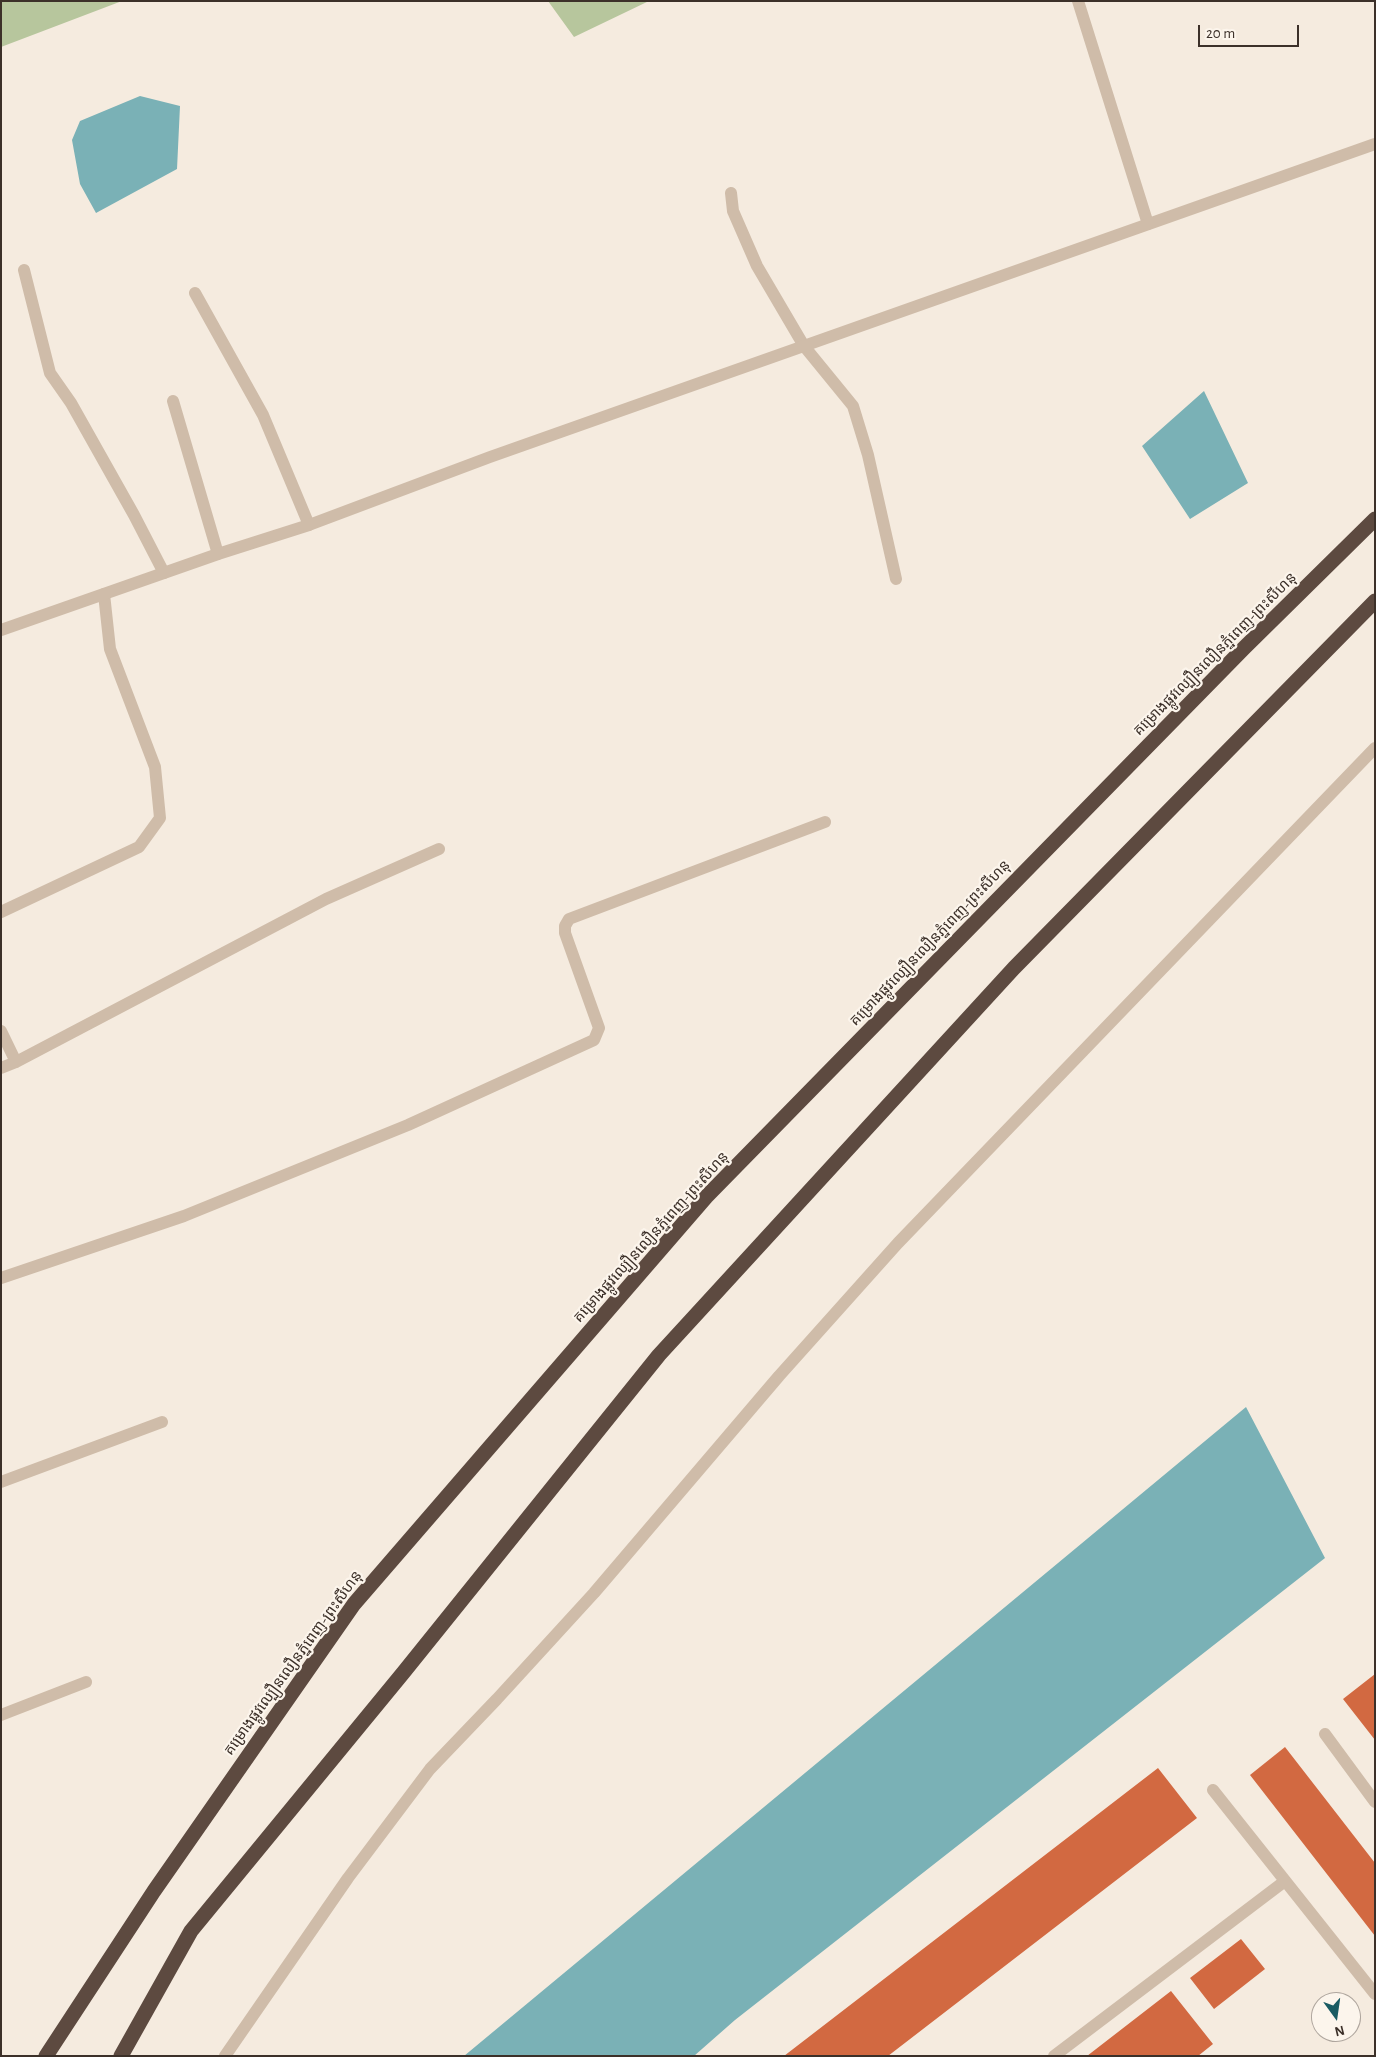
<!DOCTYPE html>
<html>
<head>
<meta charset="utf-8">
<style>
	body { margin:0 }
	#map { position:relative; width:1376px; height:2057px; overflow:hidden; background:#f5ebdf; font-family:"Alegreya Sans",sans-serif }
	canvas { display:block }
	.frame { position:absolute; inset:0; border:2px solid #3c3029; pointer-events:none }
	.north { position:absolute; left:1311px; top:1992px; width:50px; height:50px; box-sizing:border-box; background:#fcf5ec; border:1px solid #afa69e; border-radius:50%; rotate:166deg; font-size:14px; font-weight:700; line-height:20px; text-align:center; color:#3c3029 }
	.north::after { content:''; display:block; margin:auto; width:18px; height:22px; background:#1a5b62; clip-path:polygon(50% 0,100% 100%,50% 72%,0 100%) }
	.scale { position:absolute; left:1198px; top:25px; width:101px; height:22px; box-sizing:border-box; border:2px solid #3c3029; border-top:0; padding-left:6px; font-size:15px; line-height:18px; white-space:nowrap; color:#3c3029; -webkit-text-stroke:4px #fcf5ec; paint-order:stroke }
</style>
</head>
<body>
<div id="map">
<canvas width="1376" height="2057"></canvas>
<div class="frame"></div>
<div class="north">N</div>
<div class="scale">20 m</div>
</div>
<script>
const context = document.querySelector('canvas').getContext('2d');
context.lineJoin = 'round';
function fill(path, color) { context.fillStyle = color; context.fill(path, 'evenodd'); }
const shape = rows => new Path2D(rows.map(r => 'M' + r).join(''));
function strokePath(path, color, width, dash) { context.strokeStyle = color; context.lineWidth = width; context.lineCap = dash ? 'butt' : 'round'; context.setLineDash(dash || []); context.stroke(path); }
function label(font, color, halo, rows, align = 'center') {
  context.font = font + ' "Alegreya Sans","Noto Sans Khmer",sans-serif'; context.lineWidth = 4.5; context.setLineDash([]); context.textBaseline = 'middle'; context.strokeStyle = halo; context.fillStyle = color; for (const [text, x, y, turn = 0] of rows) {
    context.save(); context.translate(x, y); context.rotate((+turn || 0) * Math.PI / 180); context.textAlign = isNaN(turn) ? turn : align; if (halo) context.strokeText(text, 0, 0); context.fillText(text, 0, 0); context.restore();
  }
}
fill(shape([
	[1,1,122,1,1,47],
	[548,1,649,1,574,37]
]), '#b7c69d');
fill(shape([
	[140,96,180,106,177,169,96,213,80,184,72,140,80,121],
	[1204,391,1248,483,1190,519,1142,446],
	[1246,1407,1325,1558,735,2020,694,2056,464,2056]
]), '#7ab1b6');
fill(shape([
	[1375,1674,1375,1740,1343,1699],
	[1285,1747,1375,1863,1375,1936,1250,1775],
	[1158,1768,1197,1818,888,2056,784,2056],
	[1241,1939,1265,1969,1214,2009,1190,1978],
	[1171,1991,1213,2044,1198,2056,1087,2056]
]), '#d26941');
strokePath(shape([
	[1078,1,1148,224],
	[731,193,733,211,757,266,804,346,853,406,868,455,896,579],
	[24,270,50,373,71,403,134,515,164,573],
	[195,293,263,415,309,525],
	[1,912,139,847,160,818,155,767,110,649,104,594],
	[1325,1734,1375,1802],
	[1213,1790,1375,1994],
	[1054,2056,1285,1881]
]), '#cfbca9', 12);
strokePath(shape([
	[173,401,218,554],
	[1,1031,16,1062],
	[1,1068,16,1062,326,899,439,849],
	[1,1278,184,1216,408,1125,594,1040,599,1028,565,933,565,926,569,919,825,822],
	[1,1482,162,1422],
	[1,1715,86,1682],
	[225,2056,348,1878,430,1769,497,1699,594,1593,779,1376,898,1243,1375,748]
]), '#cfbca9', 12);
strokePath(shape([
	[1,630,218,554,309,525,490,457,1375,144]
]), '#cfbca9', 12);
strokePath(shape([
	[46,2056,154,1891,354,1604,706,1197,1244,648,1375,519],
	[121,2056,191,1931,403,1673,659,1355,1014,968,1375,601]
]), '#5d4a40', 15);
label('15px', '#3c3029', '#fcf5ec', [
	["គម្រោងផ្លូវល្បឿនលឿនភ្នំពេញ-ព្រះសីហនុ",1215,654,-45],
	["គម្រោងផ្លូវល្បឿនលឿនភ្នំពេញ-ព្រះសីហនុ",930,943,-46],
	["គម្រោងផ្លូវល្បឿនលឿនភ្នំពេញ-ព្រះសីហនុ",651,1237,-48],
	["គម្រោងផ្លូវល្បឿនលឿនភ្នំពេញ-ព្រះសីហនុ",293,1663,-54]
]);
</script>
</body>
</html>
